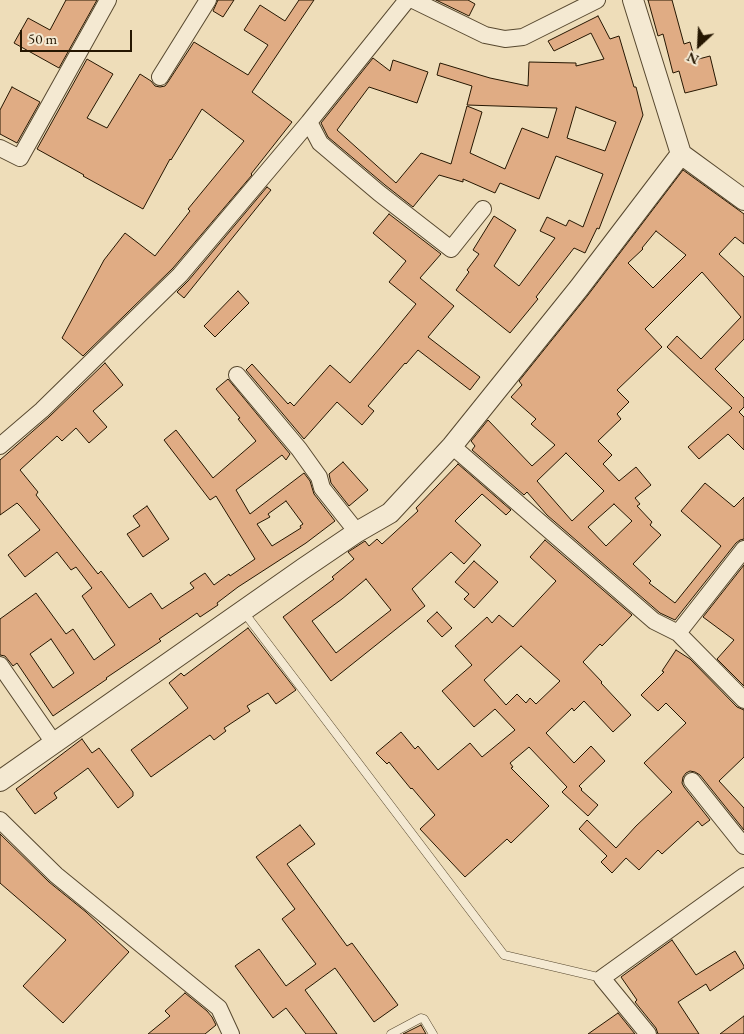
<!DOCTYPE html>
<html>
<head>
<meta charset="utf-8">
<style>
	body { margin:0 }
	#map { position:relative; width:744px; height:1034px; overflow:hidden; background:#eeddb9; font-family:"EB Garamond",serif }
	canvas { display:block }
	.north { position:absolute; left:674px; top:20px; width:50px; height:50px; -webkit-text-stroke:4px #f4e9d2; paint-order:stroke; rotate:205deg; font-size:14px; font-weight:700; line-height:20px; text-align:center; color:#251601 }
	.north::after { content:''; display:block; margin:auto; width:18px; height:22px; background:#251601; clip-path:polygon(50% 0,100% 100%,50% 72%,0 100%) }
	.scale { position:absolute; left:20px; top:30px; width:112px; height:22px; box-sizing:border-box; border:2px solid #251601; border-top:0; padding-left:6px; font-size:15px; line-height:18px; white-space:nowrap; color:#251601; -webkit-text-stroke:4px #f4e9d2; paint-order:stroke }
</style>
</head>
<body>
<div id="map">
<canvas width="744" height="1034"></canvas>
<div class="north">N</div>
<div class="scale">50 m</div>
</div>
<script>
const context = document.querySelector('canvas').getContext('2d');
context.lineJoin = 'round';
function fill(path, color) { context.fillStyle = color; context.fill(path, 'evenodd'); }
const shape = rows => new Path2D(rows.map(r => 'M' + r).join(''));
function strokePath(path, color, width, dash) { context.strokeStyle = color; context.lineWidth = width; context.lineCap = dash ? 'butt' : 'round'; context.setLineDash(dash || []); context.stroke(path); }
const building = shape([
	[66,0,97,0,59,68,14,43,28,18,50,30,66,0],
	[218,0,234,0,223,17,213,11,218,0],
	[299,0,314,0,252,92,292,122,251,174,252,175,173,268,83,356,62,338,104,260,125,233,155,256,190,211,188,209,244,141,202,109,171,160,170,159,143,209,83,176,84,175,37,149,87,59,113,74,87,118,107,128,140,74,151,81,155,86,160,87,165,86,168,82,194,42,248,75,268,45,244,30,260,5,285,21,299,0],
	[436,0,468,0,475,4,469,16,436,0],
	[648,0,672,0,684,44,690,42,695,60,710,56,717,85,685,93,679,71,673,73,663,34,658,36,648,0],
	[598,16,610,39,619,36,634,87,636,87,643,115,599,229,597,228,585,253,574,248,536,297,538,299,510,333,456,290,469,272,467,270,479,254,473,250,494,216,516,230,494,266,519,286,555,238,540,231,547,217,566,226,569,220,583,227,603,174,556,156,539,199,500,183,495,193,463,179,463,182,439,175,413,207,385,185,328,137,321,123,373,58,390,71,393,60,428,72,417,103,369,87,337,130,396,183,421,153,451,164,467,106,482,112,470,153,505,169,522,128,548,138,557,108,467,105,472,86,437,75,440,63,490,78,528,86,529,62,576,63,576,66,604,59,591,33,554,51,548,41,598,16],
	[576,107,616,122,605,151,567,138,576,107],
	[12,87,40,102,17,143,0,134,0,110,12,87],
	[683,170,744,214,744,244,735,237,719,254,744,277,744,339,715,369,744,398,744,407,739,412,744,417,744,450,728,434,699,459,688,447,732,408,667,347,677,336,701,359,741,317,702,272,645,329,662,347,617,390,629,402,617,414,621,419,598,441,612,455,603,464,619,481,636,467,651,485,635,498,640,504,637,506,652,522,650,525,661,535,633,564,651,581,649,583,675,603,721,546,681,511,705,483,734,507,744,497,744,539,740,540,736,543,675,620,660,613,547,515,527,492,524,495,472,450,475,446,471,441,488,420,532,466,555,445,531,424,536,419,511,397,522,385,519,381,588,295,683,170],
	[656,231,686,255,653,288,628,263,643,249,642,248,656,231],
	[566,453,604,491,572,521,537,481,566,453],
	[614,504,632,521,606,546,588,527,614,504],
	[267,187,271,190,184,298,177,292,188,281,267,187],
	[389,214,441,254,420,278,454,306,428,337,480,377,470,390,418,350,406,364,405,363,368,406,374,411,362,425,337,402,304,439,246,370,252,364,288,404,290,402,294,406,330,365,350,383,380,348,416,304,389,282,406,261,373,233,389,214],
	[238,291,249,303,215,337,204,326,238,291],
	[105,363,123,385,93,411,107,427,89,443,76,428,62,441,57,436,20,470,38,492,36,495,98,574,101,571,129,608,151,593,162,609,194,588,190,583,205,573,214,585,229,574,230,576,255,559,216,496,210,500,164,440,176,430,213,478,256,441,238,419,240,418,216,389,228,379,290,454,286,460,282,455,236,490,250,514,304,473,310,481,314,494,335,521,306,543,238,587,217,603,218,605,200,617,197,613,187,620,159,639,161,641,106,678,107,679,53,716,17,663,13,666,5,656,0,655,0,619,36,593,66,634,73,629,94,660,115,645,82,596,92,588,76,567,71,570,57,552,25,577,8,555,40,530,21,507,17,503,0,515,0,460,49,417,105,363],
	[286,501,303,524,300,526,301,528,272,546,257,524,270,517,268,514,286,501],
	[51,639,74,673,53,688,30,654,51,639],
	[343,462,368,490,349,506,331,483,329,474,343,462],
	[458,464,511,510,506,515,482,494,455,521,481,545,464,564,451,552,412,589,425,606,331,681,283,617,334,579,332,577,354,559,348,552,365,541,369,546,377,539,382,544,418,511,416,508,458,464],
	[366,579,391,610,336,653,312,621,342,599,366,579],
	[147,506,169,539,143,557,127,534,140,526,133,516,147,506],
	[545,540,632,615,602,646,600,644,583,662,602,682,601,683,631,715,613,732,584,701,574,711,572,708,546,733,574,763,591,746,605,761,579,786,582,789,581,790,598,805,588,816,562,792,567,787,529,747,510,763,513,767,511,768,549,806,511,843,507,839,465,877,420,829,435,815,412,788,411,789,389,762,387,764,376,753,401,732,415,749,418,746,438,770,470,743,482,757,515,730,495,709,474,727,442,691,472,665,455,646,487,617,492,623,499,615,513,627,556,581,530,557,545,540],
	[521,646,560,681,536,704,530,698,526,703,517,694,506,705,484,680,521,646],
	[474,561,498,582,474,608,464,599,469,594,455,582,474,561],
	[744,565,744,686,717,659,734,640,703,617,744,565],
	[437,612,452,628,442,637,427,621,437,612],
	[248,628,296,690,276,704,268,693,247,706,250,711,224,728,226,731,214,740,210,735,151,777,131,750,188,708,169,683,181,673,184,676,248,628],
	[676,650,690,659,737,707,744,710,744,757,719,781,744,808,744,830,700,775,695,772,690,771,686,773,683,777,682,783,684,787,710,820,702,826,698,821,662,854,658,850,639,870,626,858,612,873,601,862,607,856,579,829,587,820,616,848,636,826,672,792,644,763,686,723,666,703,658,711,641,695,664,672,662,671,676,650],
	[82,739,92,753,99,748,133,792,133,796,118,808,88,768,54,793,57,798,35,814,16,789,82,739],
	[300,825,315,844,287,864,347,946,352,943,398,1005,374,1022,335,968,305,990,337,1034,306,1034,286,1008,273,1018,235,966,259,949,286,986,316,964,282,919,295,909,256,857,300,825],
	[0,834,49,882,86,912,129,952,63,1023,23,986,66,940,0,883,0,834],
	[672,940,696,975,735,951,744,966,744,968,710,991,706,984,678,1002,699,1034,658,1034,656,1028,635,1002,637,1000,621,977,672,940],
	[185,993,207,1011,212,1017,216,1025,205,1034,148,1034,170,1016,165,1011,185,993],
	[618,1013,635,1034,588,1034,618,1013],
	[744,1016,744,1034,720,1034,744,1016],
	[421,1025,426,1034,403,1034,421,1025]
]);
fill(building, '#e0ac84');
strokePath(building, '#251601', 1);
const service = shape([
	[243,611,504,955,602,978],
	[391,1034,421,1018,424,1019,433,1034]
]);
const minor = shape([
	[407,0,309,122,320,143,379,193,451,249,483,209],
	[413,0,485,35,505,39,523,37,597,0],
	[160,77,208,0],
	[0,148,20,158,108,0],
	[237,375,299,449,319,477,322,488,357,532],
	[0,446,42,410,180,275,309,122],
	[452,446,654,621,678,633,744,700],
	[678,633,744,549],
	[0,665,54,743],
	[692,781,744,846],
	[0,820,56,875,219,1008,231,1034],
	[648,1034,602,978,744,876]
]);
const tertiary = shape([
	[633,0,681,154,744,200],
	[0,781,304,568,357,532,390,513,452,446,579,288,681,154]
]);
strokePath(service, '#57482f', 9);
strokePath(minor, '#57482f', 18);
strokePath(tertiary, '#57482f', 22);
strokePath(service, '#f4e9d2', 8);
strokePath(minor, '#f4e9d2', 16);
strokePath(tertiary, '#f4e9d2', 20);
</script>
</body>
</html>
